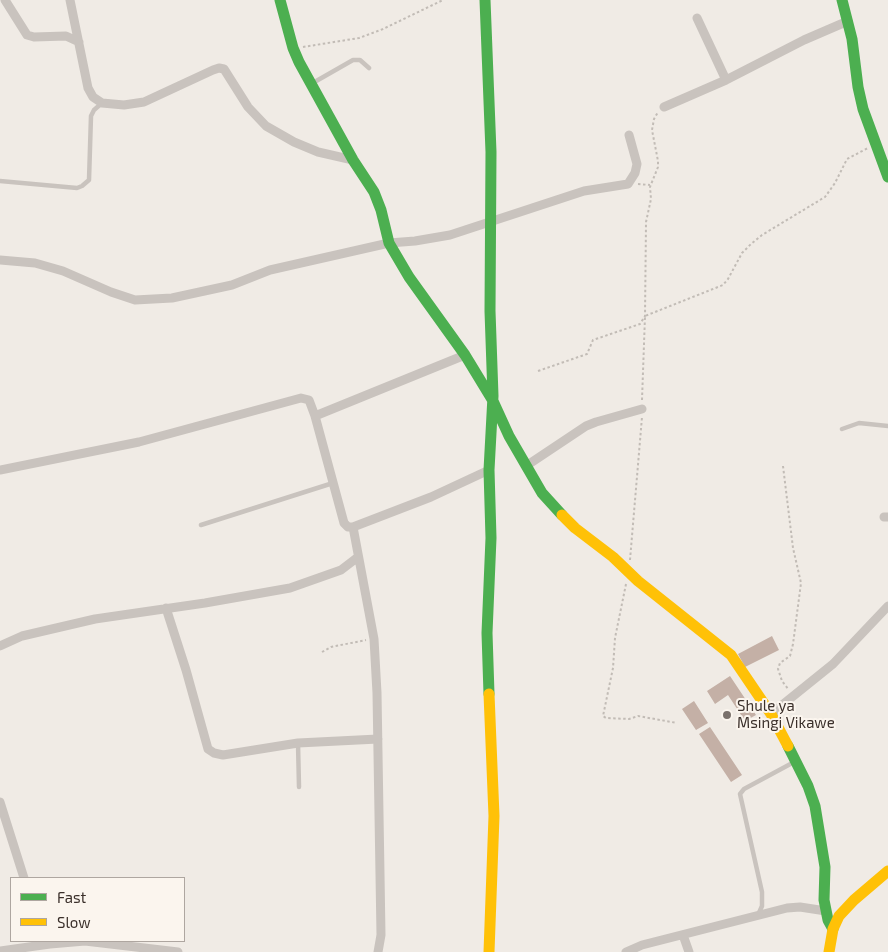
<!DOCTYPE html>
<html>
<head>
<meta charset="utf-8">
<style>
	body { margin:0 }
	#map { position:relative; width:888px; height:952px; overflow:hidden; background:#f0ebe5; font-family:"Exo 2",sans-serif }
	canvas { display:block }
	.legend { position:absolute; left:10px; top:877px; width:175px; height:65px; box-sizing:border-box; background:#fbf5ee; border:1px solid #aea6a0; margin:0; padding:6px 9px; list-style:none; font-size:15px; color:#3b302b }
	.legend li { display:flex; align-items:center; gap:10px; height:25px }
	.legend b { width:25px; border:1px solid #aea6a0 }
</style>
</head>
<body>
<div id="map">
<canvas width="888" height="952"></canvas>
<ul class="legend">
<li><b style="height:6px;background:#4caf50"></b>Fast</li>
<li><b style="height:6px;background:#ffc107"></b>Slow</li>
</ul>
</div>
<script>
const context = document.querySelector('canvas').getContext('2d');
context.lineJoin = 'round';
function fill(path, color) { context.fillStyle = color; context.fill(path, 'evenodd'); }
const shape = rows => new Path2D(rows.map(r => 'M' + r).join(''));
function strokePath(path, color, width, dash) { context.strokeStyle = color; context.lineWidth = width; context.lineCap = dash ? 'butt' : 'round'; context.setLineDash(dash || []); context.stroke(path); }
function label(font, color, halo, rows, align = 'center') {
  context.font = font + ' "Exo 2",sans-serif'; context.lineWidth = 4; context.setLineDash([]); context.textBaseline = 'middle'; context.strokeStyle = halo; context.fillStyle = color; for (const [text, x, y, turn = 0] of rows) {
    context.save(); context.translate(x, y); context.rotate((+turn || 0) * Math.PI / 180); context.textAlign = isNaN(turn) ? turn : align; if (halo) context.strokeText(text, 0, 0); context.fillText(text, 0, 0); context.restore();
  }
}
fill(shape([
	[772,636,779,650,745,667,738,654],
	[730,676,756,715,745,721,728,695,715,704,707,691],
	[694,701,708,723,696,730,682,709],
	[710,727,742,775,731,782,699,734]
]), '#c4b0a6');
strokePath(shape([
	[303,47,359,38,383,29,443,0],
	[638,184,650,185],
	[538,371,587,354,593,340,640,324,645,316,646,222,651,199,650,187,658,167,658,161,652,130,654,119,658,112],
	[642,400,645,316,723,285,728,279,742,253,751,244,762,235,825,197,835,183,847,159,868,148],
	[783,466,793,548,801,583,793,644,790,656,780,663,778,669,782,681,789,690],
	[630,560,642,417],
	[626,584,615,638,613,668,603,716,606,718,629,719,638,716,677,723],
	[322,652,331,647,366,640]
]), '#c2bcb6', 2, [2.5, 2.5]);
strokePath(shape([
	[311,84,353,60,360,60,369,68],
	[0,181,77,188,82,186,89,180,91,116,94,110,102,103],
	[842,429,859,423,888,426],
	[201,525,333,483],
	[298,743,299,787],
	[758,915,762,906,762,892,740,794,744,789,796,761]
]), '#c9c3be', 4.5);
strokePath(shape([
	[5,0,27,35,34,37,66,36,79,42],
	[70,0,88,88,93,97,102,103,124,105,144,102,213,70,219,68,224,69,248,107,266,126,294,142,318,152,353,160],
	[697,18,726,80],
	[664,107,726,80,804,40,848,21],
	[0,260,35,263,63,271,111,292,135,300,172,298,232,285,270,270,389,243,415,241,450,235,584,191,628,184,635,173,637,164,629,135],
	[315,416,465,355],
	[526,466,586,426,596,422,642,409],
	[0,470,139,442,301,398,309,400,315,416,344,523,348,527,353,527,431,497,489,470],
	[884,517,888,517],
	[353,527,374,639,377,693,381,935,378,952],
	[166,608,186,670,208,749,214,753,223,755,298,743,378,739],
	[0,646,22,636,95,619,205,603,290,588,341,570,358,557],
	[771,714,833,664,888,606],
	[0,802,24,878],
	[683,935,689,952],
	[0,951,50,944,85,941,178,952],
	[626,952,642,945,787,908,800,907,826,911]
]), '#c9c3be', 9);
strokePath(shape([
	[280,0,293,48,299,62,353,160,374,192,381,210,389,243,409,277,465,355,493,401,509,436,542,493,562,515],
	[485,0,491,152,490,311,493,396,489,470,491,538,487,633,489,694],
	[842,0,852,39,858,87,863,109,888,177],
	[788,746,808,786,815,806,825,867,824,900,828,920,833,929]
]), '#4caf50', 11);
strokePath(shape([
	[562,515,575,528,613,557,638,581,731,655,771,714,788,746],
	[489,952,494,816,489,694],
	[829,952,833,929,839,916,854,900,888,871]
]), '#ffc107', 11);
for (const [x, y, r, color] of [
	[727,715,5,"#7a716c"]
]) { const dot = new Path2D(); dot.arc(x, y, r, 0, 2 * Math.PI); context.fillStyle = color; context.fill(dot); strokePath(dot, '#fbf5ee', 2); }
label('15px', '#3b302b', '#fbf5ee', [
	["Shule ya",737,706],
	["Msingi Vikawe",737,723]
], 'left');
</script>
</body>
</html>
